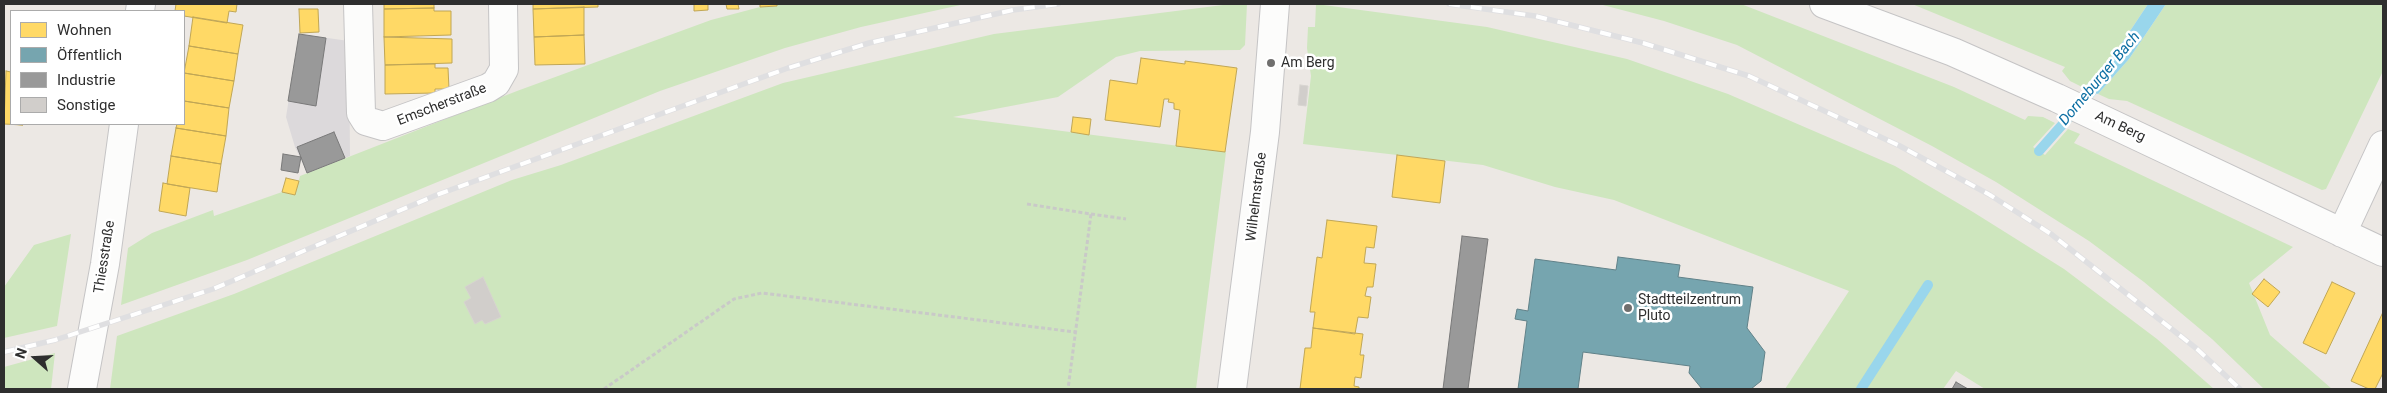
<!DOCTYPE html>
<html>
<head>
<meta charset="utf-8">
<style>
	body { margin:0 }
	#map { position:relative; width:2387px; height:393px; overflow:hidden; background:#ece8e4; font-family:Roboto,sans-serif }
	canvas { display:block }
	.frame { position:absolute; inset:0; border:5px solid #2e2e2e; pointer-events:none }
	.legend { position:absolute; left:10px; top:10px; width:175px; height:115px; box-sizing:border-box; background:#fff; border:1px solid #ababab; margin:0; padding:6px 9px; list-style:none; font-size:15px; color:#2e2e2e }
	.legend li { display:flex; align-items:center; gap:10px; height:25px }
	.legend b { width:25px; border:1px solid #ababab }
	.north { position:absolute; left:10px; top:333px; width:50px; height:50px; -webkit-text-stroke:4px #fff; paint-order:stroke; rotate:289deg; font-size:14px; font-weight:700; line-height:20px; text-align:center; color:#2e2e2e }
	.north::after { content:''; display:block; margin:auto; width:18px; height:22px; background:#2e2e2e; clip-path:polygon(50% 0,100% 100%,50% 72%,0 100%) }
</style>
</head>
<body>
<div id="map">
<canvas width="2387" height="393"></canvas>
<div class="frame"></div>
<ul class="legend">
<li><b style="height:14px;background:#ffd966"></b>Wohnen</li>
<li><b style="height:14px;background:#76a5af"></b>Öffentlich</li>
<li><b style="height:14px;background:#999"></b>Industrie</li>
<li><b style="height:14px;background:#d1cecb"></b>Sonstige</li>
</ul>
<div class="north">N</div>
</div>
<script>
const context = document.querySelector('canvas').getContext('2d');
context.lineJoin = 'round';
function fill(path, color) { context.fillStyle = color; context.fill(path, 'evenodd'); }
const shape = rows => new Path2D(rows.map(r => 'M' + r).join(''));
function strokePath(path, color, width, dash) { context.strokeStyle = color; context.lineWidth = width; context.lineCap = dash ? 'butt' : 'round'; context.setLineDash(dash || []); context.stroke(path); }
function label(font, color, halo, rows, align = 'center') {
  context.font = font + ' Roboto,sans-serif'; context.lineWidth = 5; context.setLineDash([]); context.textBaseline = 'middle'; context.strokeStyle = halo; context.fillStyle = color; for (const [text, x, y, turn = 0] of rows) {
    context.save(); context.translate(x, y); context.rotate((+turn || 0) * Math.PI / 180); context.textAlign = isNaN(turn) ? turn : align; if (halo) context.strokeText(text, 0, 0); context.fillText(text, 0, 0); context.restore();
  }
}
fill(shape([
	[299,34,349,41,350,156,307,173,295,147,286,117]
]), '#dcd9db');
fill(shape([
	[777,4,965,4,861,27,785,48,660,91,247,260,121,305,128,248,152,233,213,210,214,216,282,192,295,195,300,176,517,91,711,20,760,7,777,6],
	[1231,4,1247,4,1245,45,1240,50,1140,51,1116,57,1058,97,953,117,1226,152,1196,389,110,389,117,336,234,294,512,180,561,165,783,83,994,34],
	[1316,4,1487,27,1627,59,1728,94,1895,166,1973,212,2064,269,2157,339,2214,389,1985,389,1956,371,1943,389,1785,389,1849,291,1614,200,1555,187,1483,165,1303,144,1311,76,1307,48,1308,27,1315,27],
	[1599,4,1741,4,1954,87,2025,120,2028,116,2043,117,2055,123,2033,147,2045,155,2068,129,2080,134,2074,143,2293,247,2249,283,2270,335,2332,389,2264,389,2212,339,2144,282,2089,241,1996,182,1932,146,1737,45,1664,21],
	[1912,4,2148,4,2118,49,2084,88,2070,81,2062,71,2065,67],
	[2166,4,2383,4,2383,71,2326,189,2322,190,2127,101,2109,99,2098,94,2129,59],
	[71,234,57,326,4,338,4,287,34,245],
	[55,353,51,389,4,389,4,367]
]), '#cee6be');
fill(shape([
	[2148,4,2166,4,2129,59,2098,94,2084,88,2118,49]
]), '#99d6ec');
const homes = shape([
	[176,4,237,4,236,12,229,11,227,23,184,16,184,11,175,11,176,4],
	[384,4,434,4,434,8,384,9,384,4],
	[533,4,598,4,598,7,533,9,533,4],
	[694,4,708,4,708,10,694,11,694,4],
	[726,4,738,4,739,9,727,9,726,4],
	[760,4,777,4,777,6,760,7,760,4],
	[584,7,584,35,534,37,533,9,584,7],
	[434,8,434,11,451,11,451,35,384,37,384,9,434,8],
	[299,9,318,9,319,32,300,33,299,9],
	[193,17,243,25,238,54,189,46,193,17],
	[584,35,585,64,535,65,534,37,584,35],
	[384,37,452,39,452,63,385,65,384,37],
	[189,46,238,54,234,81,184,73,189,46],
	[1141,58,1185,64,1185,61,1237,68,1225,152,1176,146,1180,110,1174,109,1174,103,1168,102,1169,99,1164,99,1160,127,1105,120,1110,80,1137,84,1141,58],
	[435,64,435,68,448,68,449,89,435,89,435,93,385,94,385,65,435,64],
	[6,71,11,72,11,124,23,125,4,124,6,71],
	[184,73,234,81,229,108,184,101,184,73],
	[184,101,229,108,226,136,176,128,177,124,184,124,184,101],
	[1073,117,1091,119,1089,135,1071,132,1073,117],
	[176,128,226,136,221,164,171,156,176,128],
	[1397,155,1445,161,1440,203,1392,197,1397,155],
	[171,156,221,164,217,192,167,184,171,156],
	[286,178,299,181,295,195,282,192,286,178],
	[163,183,190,188,186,216,159,211,163,183],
	[1327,220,1377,226,1374,248,1366,247,1364,263,1376,264,1373,287,1367,287,1365,296,1371,297,1368,318,1358,317,1355,334,1313,328,1315,312,1310,312,1317,257,1322,258,1327,220],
	[2264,279,2280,292,2268,307,2252,294,2264,279],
	[2332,282,2355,293,2326,354,2303,343,2332,282],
	[2383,312,2383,373,2375,389,2369,389,2351,381,2383,312],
	[1313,328,1363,334,1360,355,1364,355,1361,378,1355,377,1354,386,1359,387,1359,389,1300,389,1305,348,1311,348,1313,328]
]);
fill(homes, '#ffd966');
strokePath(homes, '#c0a655', 1);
const public = shape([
	[1618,257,1680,265,1678,277,1753,287,1747,328,1765,352,1761,381,1751,389,1702,389,1689,373,1690,366,1583,352,1578,389,1518,389,1527,321,1515,319,1517,309,1528,311,1535,259,1616,270,1618,257]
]);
fill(public, '#76a5af');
strokePath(public, '#608188', 1);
const industry = shape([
	[299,34,326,38,316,106,288,101,299,34],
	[334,132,345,158,307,173,297,147,334,132],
	[283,154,301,157,298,173,281,170,283,154],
	[1462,236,1488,239,1468,389,1443,389,1462,236],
	[1956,382,1968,389,1952,389,1956,382]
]);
fill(industry, '#999');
strokePath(industry, '#797979', 1);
strokePath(shape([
	[2039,151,2101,81],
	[1861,389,1928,285]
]), '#99d6ec', 10);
const building = shape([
	[1300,85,1308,86,1306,106,1298,105,1300,85],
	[483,277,501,317,485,324,482,320,475,324,464,302,471,298,465,287,483,277]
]);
fill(building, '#d1cecb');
strokePath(building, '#d7d4d0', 1);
const minor = shape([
	[358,4,361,113,366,121,383,126,488,88,496,83,504,69,503,4],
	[1824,4,1953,52,2057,98,2383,252],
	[140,11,141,4],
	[2342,233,2383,145],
	[82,389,105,264,124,124]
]);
const tertiary = shape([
	[1232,389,1265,132,1275,4]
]);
strokePath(minor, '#c5c4c5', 30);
strokePath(tertiary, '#c5c4c5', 30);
strokePath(shape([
	[1027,204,1091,214,1068,389],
	[1091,214,1126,219],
	[604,389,734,299,762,293,1075,332]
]), '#c9c9c8', 3, [4, 2.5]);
strokePath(minor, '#fcfcfb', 28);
strokePath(tertiary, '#fcfcfb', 28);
const rail = shape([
	[1449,4,1535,16,1643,43,1749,76,1900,146,1990,195,2051,234,2197,349,2240,389],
	[4,352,55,340,213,289,439,194,788,68,869,43,1013,10,1058,4]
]);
strokePath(rail, '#dfdfe1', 5.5);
strokePath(rail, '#fff', 4, [11]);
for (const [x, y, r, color] of [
	[1271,63,5,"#706f6e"],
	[1628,308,5,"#706f6e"]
]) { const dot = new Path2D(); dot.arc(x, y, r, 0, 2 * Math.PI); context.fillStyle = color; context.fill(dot); strokePath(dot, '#fff', 2); }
label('14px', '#2e2e2e', '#fff', [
	["Am Berg",1281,63],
	["Stadtteilzentrum",1638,300],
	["Pluto",1638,316]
], 'left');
label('14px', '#2e2e2e', '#fff', [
	["Emscherstraße",442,105,-21],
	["Am Berg",2120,127,25],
	["Wilhelmstraße",1257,197,-83],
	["Thiesstraße",105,257,-81]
]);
label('italic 15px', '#0d6fa3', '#fff', [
	["Dorneburger Bach",2100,79,-50]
]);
</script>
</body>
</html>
